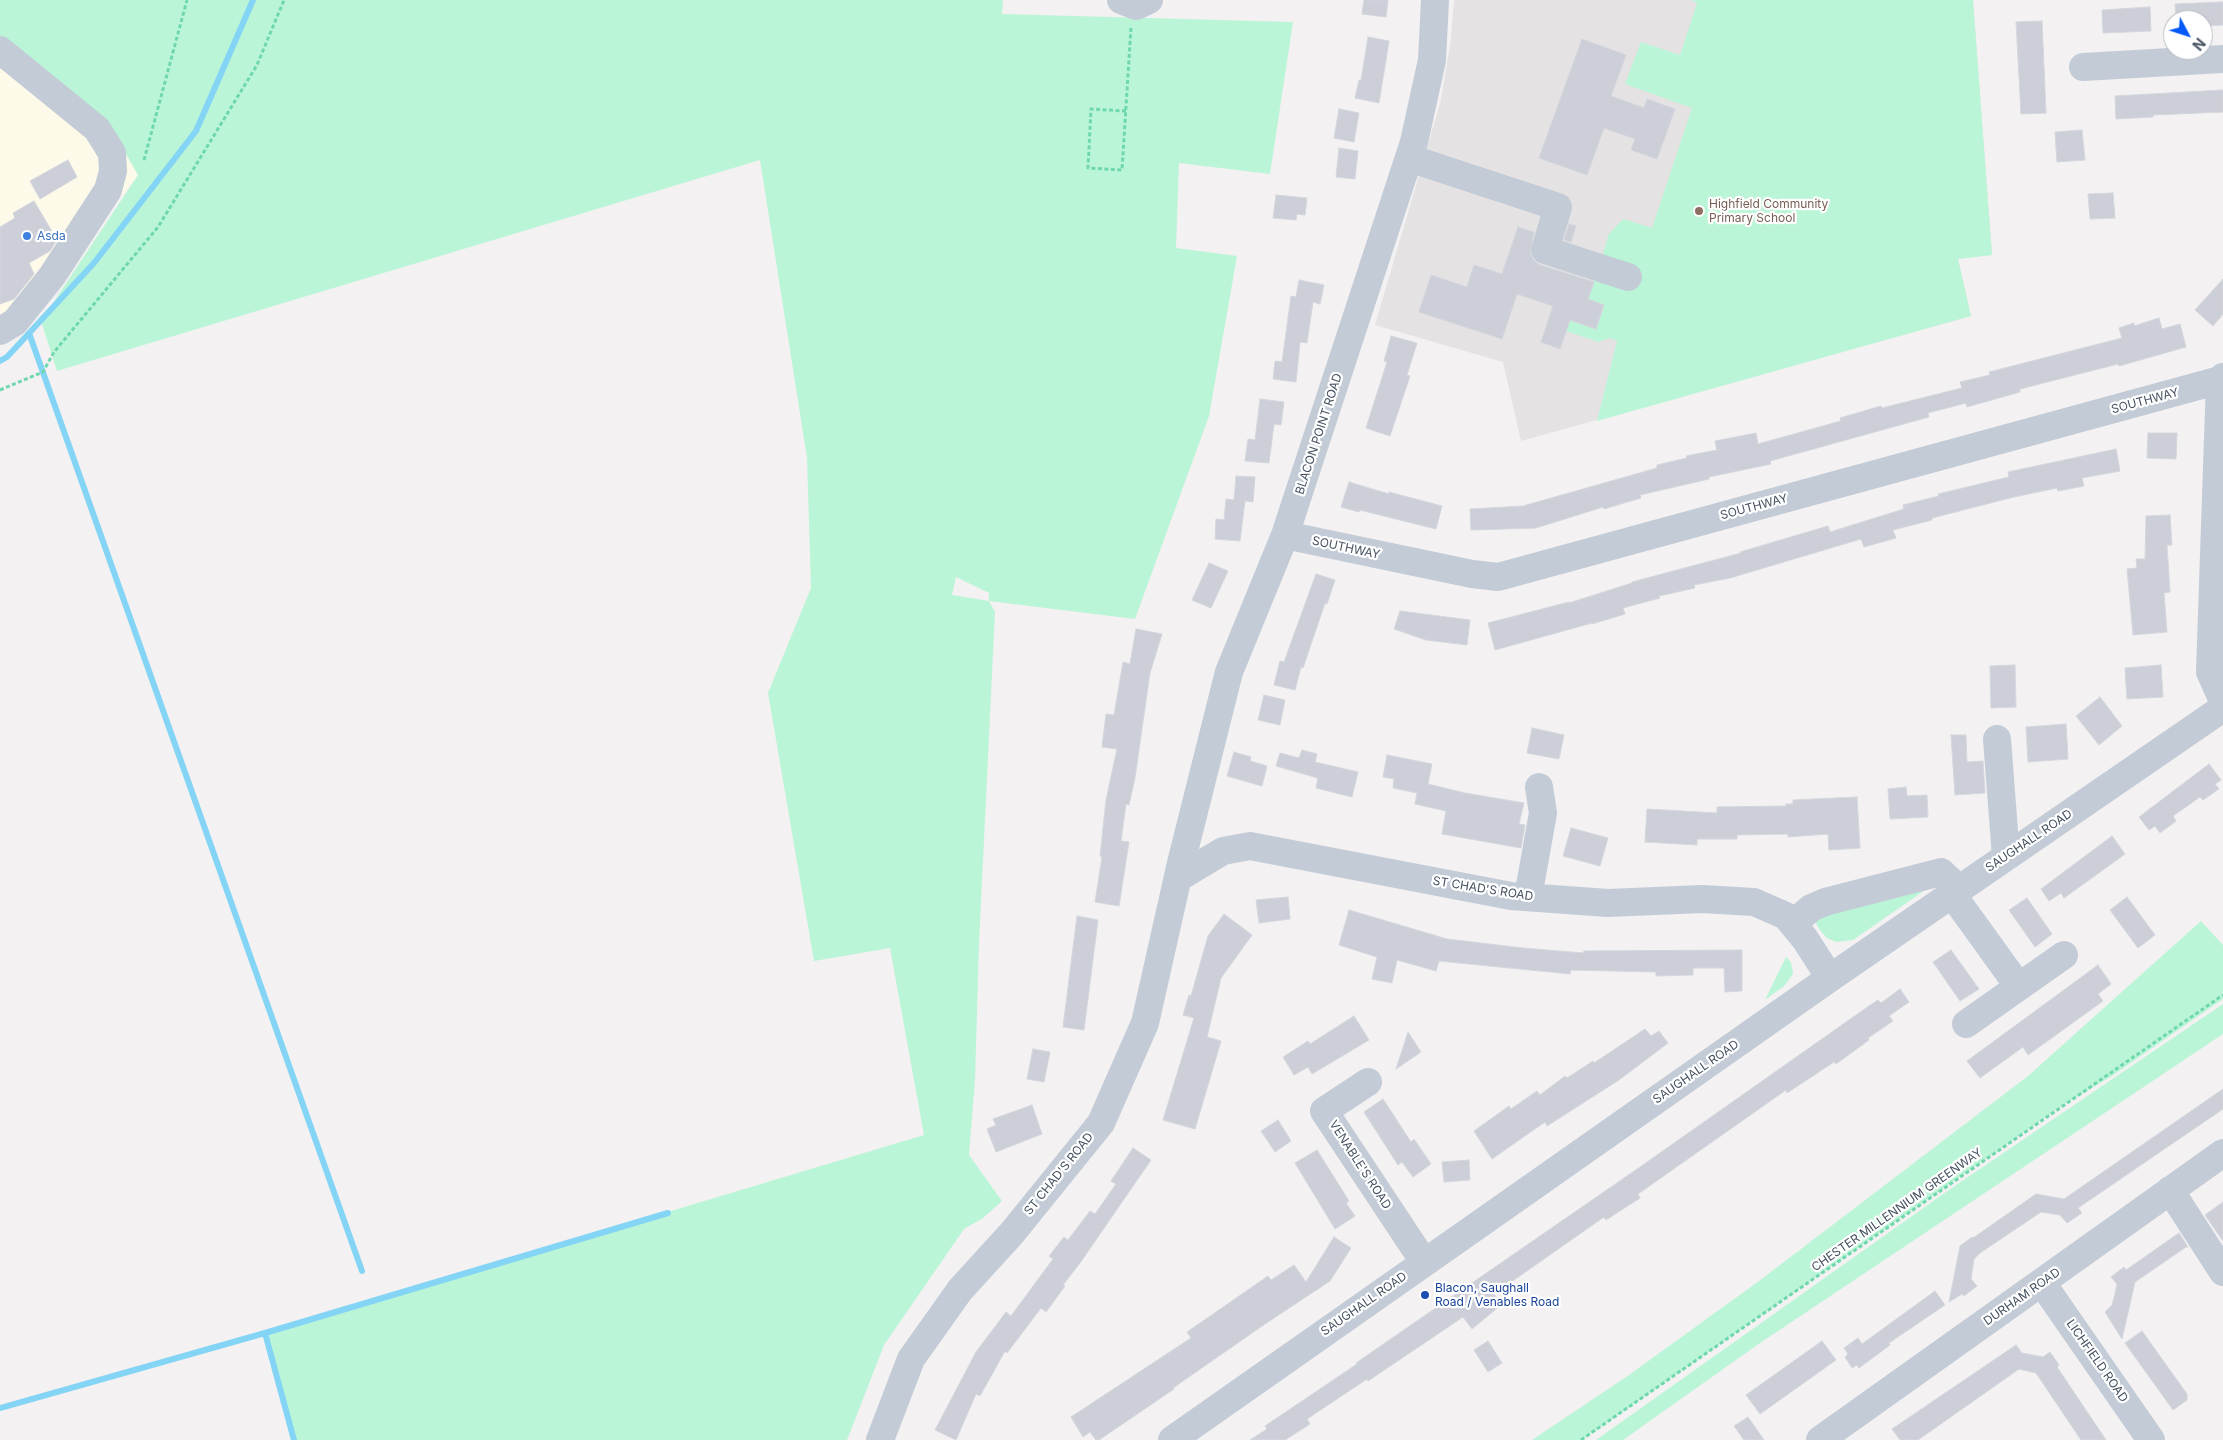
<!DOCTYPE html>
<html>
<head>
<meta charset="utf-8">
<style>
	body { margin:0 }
	#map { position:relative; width:2223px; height:1440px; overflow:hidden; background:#f3f1f1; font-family:Inter,sans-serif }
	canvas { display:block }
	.north { position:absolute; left:2163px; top:10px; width:50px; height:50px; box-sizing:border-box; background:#fff; border:1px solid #b5bac0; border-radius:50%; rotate:130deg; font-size:14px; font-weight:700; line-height:20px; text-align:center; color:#465261 }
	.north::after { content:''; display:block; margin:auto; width:18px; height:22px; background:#0559f9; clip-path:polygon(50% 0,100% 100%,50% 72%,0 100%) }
</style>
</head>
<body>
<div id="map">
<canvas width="2223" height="1440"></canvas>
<div class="north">N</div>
</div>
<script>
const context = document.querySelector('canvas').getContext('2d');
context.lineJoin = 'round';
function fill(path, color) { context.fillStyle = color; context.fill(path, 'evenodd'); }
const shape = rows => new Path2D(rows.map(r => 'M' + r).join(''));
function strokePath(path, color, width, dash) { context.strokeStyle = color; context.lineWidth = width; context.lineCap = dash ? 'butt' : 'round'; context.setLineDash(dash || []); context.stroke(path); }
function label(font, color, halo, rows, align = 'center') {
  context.font = font + ' Inter,sans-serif'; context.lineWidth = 4.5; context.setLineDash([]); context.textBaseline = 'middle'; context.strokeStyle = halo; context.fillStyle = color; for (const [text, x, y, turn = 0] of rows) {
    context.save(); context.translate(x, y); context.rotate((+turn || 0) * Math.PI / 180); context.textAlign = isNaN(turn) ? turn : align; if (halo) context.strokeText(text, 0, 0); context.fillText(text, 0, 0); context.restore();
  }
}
fill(shape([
	[0,40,115,135,138,175,17,331,0,342]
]), '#fefaea');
fill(shape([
	[1454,0,1973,0,1992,255,1958,259,1971,316,1521,441,1503,362,1375,325,1441,100,1451,39]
]), '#e4e2e3');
fill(shape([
	[0,0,1003,0,1002,14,1293,22,1270,174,1179,163,1176,248,1237,256,1209,416,1135,619,989,601,995,612,979,943,975,1080,969,1155,1002,1201,983,1218,964,1229,884,1345,847,1440,294,1440,265,1333,924,1135,890,948,814,961,768,693,811,588,807,458,760,160,57,371,41,321,138,175,115,135,0,40],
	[956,577,989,593,989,601,952,595],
	[1691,0,1973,0,1992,255,1958,259,1971,316,1597,421,1617,341,1609,338,1599,342,1566,331,1570,321,1596,329,1604,305,1569,293,1592,289,1609,234,1623,219,1652,228,1692,108,1625,84,1641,42,1680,55,1697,3],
	[1928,888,1853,940,1836,942,1827,938,1819,929,1812,915],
	[2201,921,2223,945,2223,999,2112,1076,2066,1103,1582,1440,1532,1440,1629,1375,1759,1281,2028,1076],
	[1786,957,1791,962,1793,974,1784,986,1765,1000],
	[2223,1004,2223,1034,1760,1343,1623,1440,1596,1440,1946,1192]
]), '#bbf5d7');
strokePath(shape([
	[29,333,362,1271],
	[0,361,7,357,94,263,196,131,253,0],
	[265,1333,294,1440],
	[0,1408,265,1333,668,1213]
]), '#84d4f6', 6);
const building = shape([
	[1364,0,1388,0,1386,17,1362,14,1364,0],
	[2223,2,2223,25,2203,26,2203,20,2176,20,2175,4,2223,2],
	[2150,7,2151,31,2103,33,2102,10,2150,7],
	[2042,21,2046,113,2021,114,2016,22,2042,21],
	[1368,37,1389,41,1379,103,1355,98,1359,80,1361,80,1368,37],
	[1582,39,1626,55,1611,96,1644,108,1647,99,1675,109,1657,159,1631,150,1635,139,1604,128,1587,175,1539,158,1582,39],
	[2223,90,2223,112,2153,115,2153,117,2116,119,2115,96,2223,90],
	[1339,109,1359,113,1354,142,1334,138,1339,109],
	[2082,130,2085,160,2057,162,2055,132,2082,130],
	[1339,148,1358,151,1355,179,1336,177,1339,148],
	[68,160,77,177,40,199,30,181,68,160],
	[2113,193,2115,218,2090,219,2088,194,2113,193],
	[1276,195,1307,198,1305,215,1297,214,1296,220,1273,218,1276,195],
	[34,201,57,240,50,251,29,263,34,274,14,299,0,304,0,227,15,218,13,213,34,201],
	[1569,224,1576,226,1571,242,1564,240,1569,224],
	[1518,227,1534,232,1530,253,1534,261,1540,265,1594,282,1588,299,1604,305,1596,329,1570,320,1560,349,1541,342,1553,306,1517,294,1502,339,1419,312,1431,275,1467,287,1474,265,1502,274,1518,227],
	[2223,279,2223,314,2213,326,2195,310,2223,279],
	[1299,280,1324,285,1320,304,1313,302,1307,343,1300,342,1296,382,1273,379,1275,361,1282,362,1291,296,1296,297,1299,280],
	[2159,318,2162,329,2180,324,2186,347,2119,366,2118,364,2020,389,2020,392,1967,407,1966,403,1928,413,1929,417,1770,461,1771,464,1709,477,1709,479,1640,495,1641,498,1604,509,1603,507,1536,528,1471,530,1470,509,1523,506,1657,468,1657,465,1687,458,1686,456,1717,450,1715,441,1756,433,1758,444,1841,421,1840,418,1881,406,1882,408,1962,388,1960,382,1990,375,1989,372,2122,338,2119,328,2134,323,2134,326,2159,318],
	[1391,336,1417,343,1407,375,1410,376,1390,436,1366,428,1387,362,1384,361,1391,336],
	[1260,399,1284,402,1281,425,1274,424,1269,463,1245,461,1248,439,1255,440,1260,399],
	[2148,433,2177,433,2176,459,2147,458,2148,433],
	[2116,449,2120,471,2082,478,2084,486,2058,491,2057,488,2014,497,1932,518,1932,520,1893,530,1896,538,1864,547,1861,539,1730,578,1694,585,1695,588,1659,596,1660,598,1623,608,1625,614,1592,624,1592,623,1495,650,1488,623,1569,602,1569,603,1632,583,1632,582,1741,553,1740,552,1828,526,1830,532,1904,509,1903,505,1939,496,1938,494,2009,477,2008,472,2116,449],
	[1236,476,1255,477,1253,502,1245,501,1240,541,1215,539,1216,519,1224,520,1226,499,1234,500,1236,476],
	[1349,482,1389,494,1389,492,1442,506,1436,529,1360,510,1359,512,1341,507,1349,482],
	[2170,515,2172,545,2167,545,2170,592,2164,593,2167,632,2133,635,2127,569,2137,568,2136,559,2145,559,2146,516,2170,515],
	[1209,563,1228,571,1211,608,1192,600,1209,563],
	[1316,574,1335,580,1327,604,1325,603,1303,668,1301,667,1295,690,1274,685,1280,661,1284,662,1316,574],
	[1400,611,1470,620,1467,645,1426,640,1394,629,1400,611],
	[1136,629,1162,634,1150,673,1135,778,1129,805,1126,804,1121,841,1129,842,1119,906,1095,902,1102,857,1100,856,1106,800,1117,749,1102,747,1106,714,1114,715,1123,662,1130,664,1136,629],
	[2015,665,2016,707,1991,708,1990,666,2015,665],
	[2161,665,2163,697,2127,699,2125,668,2161,665],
	[1264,695,1285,700,1280,725,1258,720,1264,695],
	[2100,697,2122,726,2099,745,2076,716,2100,697],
	[2066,724,2068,759,2028,762,2026,727,2066,724],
	[1532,728,1564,735,1559,759,1527,753,1532,728],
	[1951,735,1966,735,1967,762,1983,761,1985,793,1955,795,1951,735],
	[1302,750,1317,754,1315,762,1358,772,1352,797,1316,788,1318,778,1276,766,1280,753,1299,758,1302,750],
	[1234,752,1251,757,1250,761,1267,766,1262,786,1227,776,1234,752],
	[1387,755,1432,764,1428,784,1465,793,1524,803,1519,824,1525,825,1521,848,1442,834,1446,811,1415,804,1417,793,1393,788,1394,779,1383,777,1387,755],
	[2209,764,2221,780,2215,784,2219,789,2203,800,2200,797,2173,816,2176,821,2160,833,2155,826,2149,830,2139,817,2209,764],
	[1906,787,1907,796,1927,795,1928,817,1890,819,1888,789,1906,787],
	[1857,797,1860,848,1829,850,1828,834,1788,837,1788,834,1737,835,1737,839,1697,839,1697,845,1645,842,1647,809,1717,813,1717,807,1786,806,1786,804,1793,804,1793,800,1857,797],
	[1571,828,1608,838,1600,866,1563,856,1571,828],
	[2112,836,2125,854,2064,898,2061,893,2049,901,2041,889,2112,836],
	[1288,897,1290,919,1259,923,1256,900,1288,897],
	[2127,897,2155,935,2138,948,2110,910,2127,897],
	[2027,898,2052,934,2035,947,2009,910,2027,898],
	[1349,910,1447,939,1523,948,1583,953,1584,951,1742,950,1742,991,1725,992,1724,968,1693,968,1693,975,1656,976,1656,972,1571,970,1570,974,1439,961,1436,971,1397,960,1392,983,1372,979,1377,957,1339,945,1349,910],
	[1224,914,1252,935,1221,978,1207,1037,1221,1041,1195,1129,1163,1120,1194,1018,1183,1015,1189,995,1191,996,1208,936,1224,914],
	[1077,916,1098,920,1084,1030,1063,1027,1077,916],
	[1951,950,1979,989,1960,1001,1933,962,1951,950],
	[2098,965,2111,984,2098,994,2103,1001,2028,1055,2023,1047,1980,1078,1967,1061,2098,965],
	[1900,989,1909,1002,1889,1016,1893,1021,1868,1038,1869,1040,1836,1064,1834,1062,1787,1093,1786,1090,1638,1194,1640,1198,1606,1220,1604,1217,1494,1294,1501,1305,1472,1329,1463,1317,1368,1381,1367,1379,1307,1419,1310,1424,1285,1440,1250,1440,1267,1429,1265,1426,1357,1364,1356,1363,1640,1167,1866,1008,1878,1000,1881,1003,1900,989],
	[1354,1016,1369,1040,1312,1074,1308,1067,1294,1075,1283,1057,1308,1041,1310,1044,1354,1016],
	[1645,1029,1651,1036,1659,1031,1668,1043,1619,1080,1547,1126,1545,1122,1492,1159,1474,1131,1509,1106,1511,1109,1537,1091,1540,1095,1565,1076,1567,1078,1593,1061,1594,1063,1645,1029],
	[1408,1032,1421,1052,1396,1069,1408,1032],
	[1033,1049,1050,1052,1044,1082,1027,1079,1033,1049],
	[2223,1089,2223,1109,2078,1208,2082,1213,2067,1223,2060,1215,2041,1212,1980,1253,1974,1259,1971,1279,1977,1286,1964,1296,1962,1294,1949,1302,1960,1246,1972,1237,1973,1238,2036,1194,2064,1199,2223,1089],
	[1383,1099,1411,1142,1414,1139,1431,1164,1413,1177,1402,1162,1398,1165,1364,1112,1383,1099],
	[1032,1105,1042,1134,996,1152,987,1129,996,1125,993,1119,1032,1105],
	[1278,1120,1291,1141,1275,1152,1261,1131,1278,1120],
	[1133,1148,1151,1160,1080,1263,1063,1285,1065,1286,1046,1312,1041,1308,1007,1353,1005,1351,980,1396,976,1394,956,1440,935,1430,976,1352,1006,1312,1011,1316,1053,1259,1049,1256,1064,1237,1068,1240,1090,1211,1095,1214,1116,1184,1111,1181,1133,1148],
	[1317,1150,1349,1201,1346,1203,1355,1216,1335,1229,1295,1163,1317,1150],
	[1469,1160,1470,1180,1444,1182,1442,1162,1469,1160],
	[2223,1202,2223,1241,2205,1215,2223,1202],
	[2179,1233,2188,1247,2186,1247,2135,1282,2122,1339,2105,1312,2112,1305,2115,1294,2117,1284,2111,1277,2124,1267,2126,1270,2179,1233],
	[1334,1237,1351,1248,1330,1281,1265,1324,1173,1388,1174,1389,1099,1440,1096,1440,1090,1432,1083,1437,1071,1417,1191,1338,1187,1332,1268,1276,1271,1280,1294,1265,1306,1282,1334,1237],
	[1935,1291,1945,1305,1889,1343,1890,1345,1859,1368,1857,1365,1852,1368,1845,1357,1848,1354,1844,1348,1858,1338,1862,1344,1935,1291],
	[2142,1331,2187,1394,2187,1400,2173,1410,2125,1343,2142,1331],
	[1488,1341,1502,1363,1488,1372,1474,1350,1488,1341],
	[1822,1341,1836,1360,1760,1414,1746,1395,1822,1341],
	[2016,1345,2022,1353,2043,1357,2050,1352,2059,1365,2057,1367,2106,1440,2081,1440,2036,1373,2019,1369,1918,1440,1900,1440,1892,1429,2016,1345],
	[1748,1417,1764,1440,1744,1440,1734,1426,1748,1417]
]);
fill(building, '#cccfd7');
strokePath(building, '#d4d6dd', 1);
strokePath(shape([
	[1126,111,1091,109,1088,168,1122,170,1131,27],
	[144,160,187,0],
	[0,390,43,372,54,352,158,227,257,65,284,0],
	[1581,1440,2223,995]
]), '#6fd7ad', 3, [4, 2.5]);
strokePath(shape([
	[1121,0,1136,6,1149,0],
	[0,50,97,129,112,153,113,171,108,190,52,276,15,322,0,331],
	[2083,67,2223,59],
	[1409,158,1558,207,1545,250,1628,277],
	[2223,377,2220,380,2210,672,2223,701],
	[1285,535,1472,574,1498,577,2220,380],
	[1997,739,2006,857],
	[1178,878,1223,851,1250,846,1511,896,1608,903,1702,899,1754,902,1786,916,1805,939,1830,978],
	[1952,894,2019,987],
	[1528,897,1543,813,1539,787],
	[1793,924,1811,908,1825,902,1941,872,1959,889],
	[1966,1024,2064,955],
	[1368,1082,1324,1111,1424,1262],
	[2170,1190,2223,1272],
	[2042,1283,2151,1440],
	[880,1440,911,1359,960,1290,1012,1233,1101,1123,1145,1023,1181,863,1229,672,1285,535,1414,142,1432,60,1435,0],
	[1172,1440,1830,978,2223,708],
	[1820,1440,2223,1153]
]), '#c3cbd7', 28);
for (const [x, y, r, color] of [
	[1699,211,5,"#8d6e63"],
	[27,236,5,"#3f7fe0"],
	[1425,1295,5,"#1a4fb4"]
]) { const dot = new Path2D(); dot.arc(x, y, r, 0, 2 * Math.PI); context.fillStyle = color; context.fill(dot); strokePath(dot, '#fff', 2); }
label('12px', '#785e54', '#fff', [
	["Highfield Community",1709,204],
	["Primary School",1709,218]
], 'left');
label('12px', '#366cbe', '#fff', [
	["Asda",37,236]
], 'left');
label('12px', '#465261', '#fff', [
	["SOUTHWAY",2145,401,-15],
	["BLACON POINT ROAD",1319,434,-72],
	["SOUTHWAY",1754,507,-15],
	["SOUTHWAY",1346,548,12],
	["SAUGHALL ROAD",2029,841,-34],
	["ST CHAD'S ROAD",1483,889,9],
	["SAUGHALL ROAD",1696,1072,-35],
	["VENABLE'S ROAD",1360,1165,57],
	["ST CHAD'S ROAD",1059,1174,-51],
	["CHESTER MILLENNIUM GREENWAY",1897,1210,-35],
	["DURHAM ROAD",2022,1297,-35],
	["SAUGHALL ROAD",1364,1304,-35],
	["LICHFIELD ROAD",2097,1361,55]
]);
label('12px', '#164399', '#fff', [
	["Blacon, Saughall",1435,1288],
	["Road / Venables Road",1435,1302]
], 'left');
</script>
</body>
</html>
